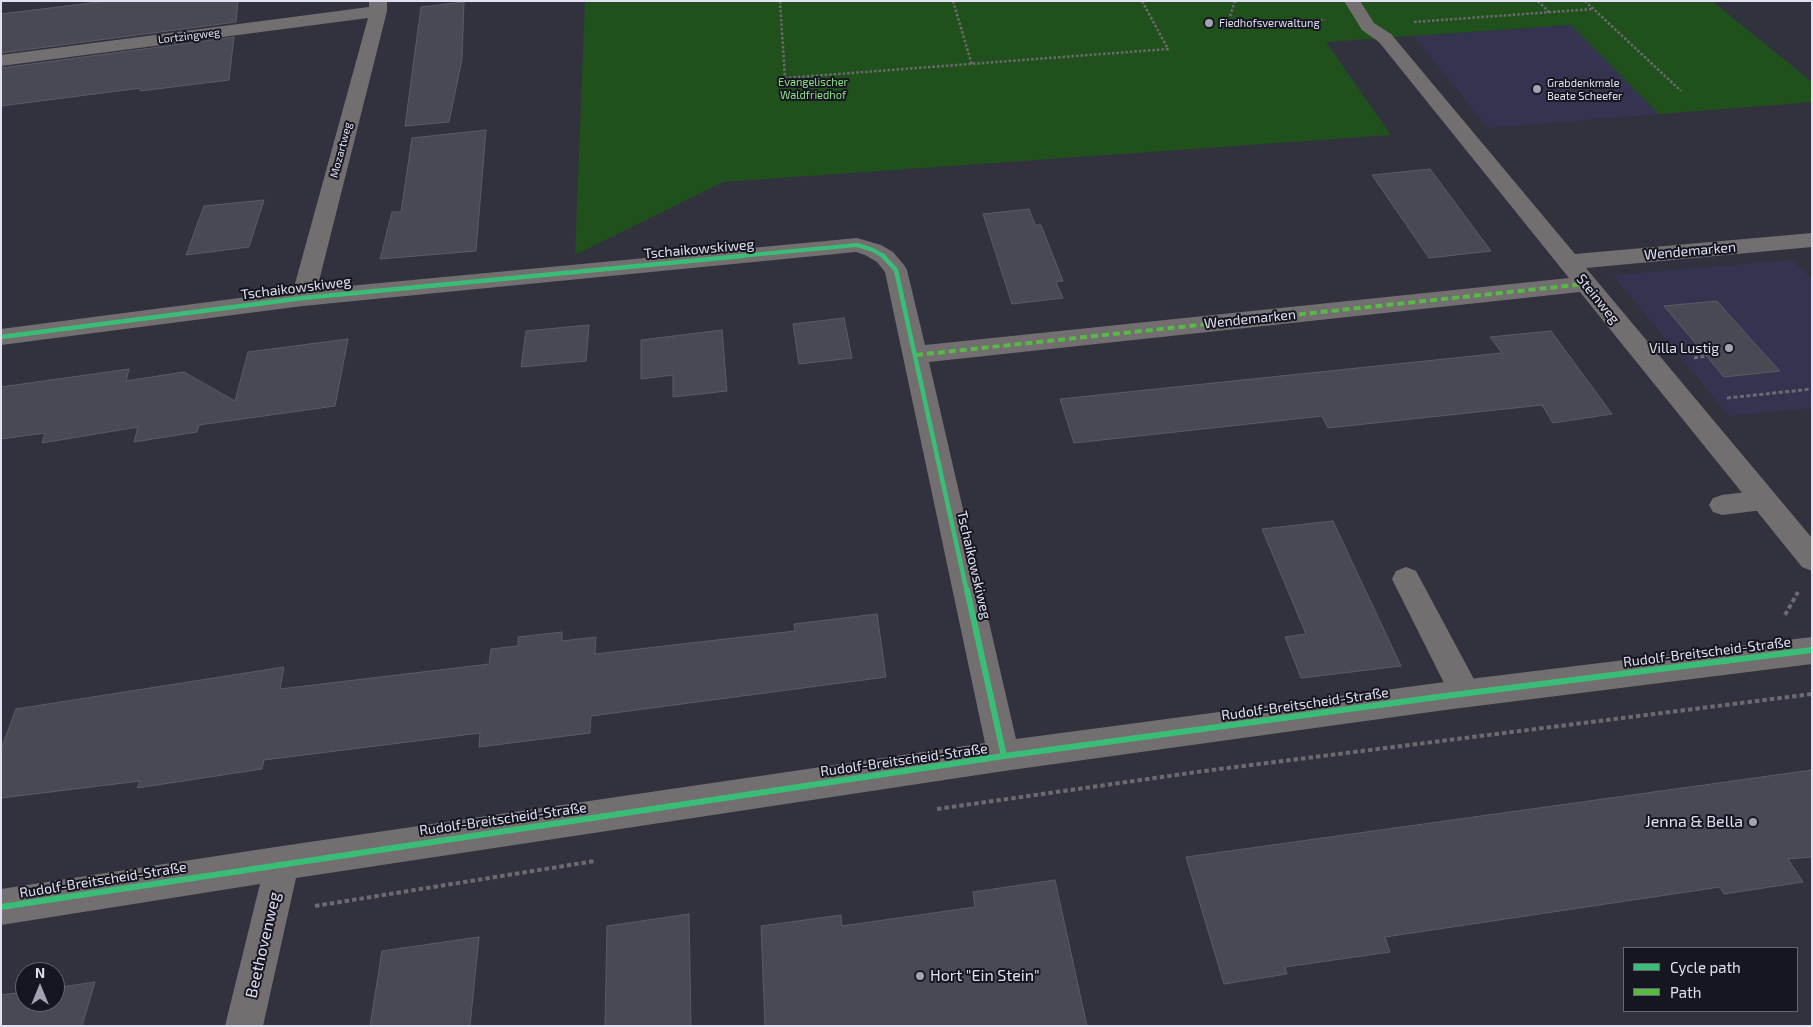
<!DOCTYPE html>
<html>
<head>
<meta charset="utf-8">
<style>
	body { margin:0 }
	#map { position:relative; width:1813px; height:1027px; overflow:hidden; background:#32323f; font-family:"Exo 2",sans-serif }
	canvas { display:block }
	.frame { position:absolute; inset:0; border:2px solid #e0e0f0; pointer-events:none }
	.legend { position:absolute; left:1623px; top:947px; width:175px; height:65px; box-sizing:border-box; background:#161621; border:1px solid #676774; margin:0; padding:6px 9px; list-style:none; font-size:15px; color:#e0e0f0 }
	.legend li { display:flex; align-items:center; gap:10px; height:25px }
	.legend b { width:25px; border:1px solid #676774 }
	.north { position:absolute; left:15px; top:962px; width:50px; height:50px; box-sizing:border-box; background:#161621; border:1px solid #676774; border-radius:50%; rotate:0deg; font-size:14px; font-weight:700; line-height:20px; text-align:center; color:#e0e0f0 }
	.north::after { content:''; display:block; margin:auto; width:18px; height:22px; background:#a3a3b2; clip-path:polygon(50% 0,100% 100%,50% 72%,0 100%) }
</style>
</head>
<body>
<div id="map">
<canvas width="1813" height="1027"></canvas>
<div class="frame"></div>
<ul class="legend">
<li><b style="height:6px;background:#3abd76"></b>Cycle path</li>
<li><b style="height:6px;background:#58b947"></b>Path</li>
</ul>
<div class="north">N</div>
</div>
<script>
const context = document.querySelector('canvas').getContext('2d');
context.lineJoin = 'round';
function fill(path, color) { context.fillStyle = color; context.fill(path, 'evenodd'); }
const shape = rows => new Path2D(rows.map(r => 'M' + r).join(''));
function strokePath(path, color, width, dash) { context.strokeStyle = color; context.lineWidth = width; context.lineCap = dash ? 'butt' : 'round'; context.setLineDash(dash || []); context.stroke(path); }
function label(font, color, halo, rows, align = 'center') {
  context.font = font + ' "Exo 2",sans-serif'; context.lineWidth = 4; context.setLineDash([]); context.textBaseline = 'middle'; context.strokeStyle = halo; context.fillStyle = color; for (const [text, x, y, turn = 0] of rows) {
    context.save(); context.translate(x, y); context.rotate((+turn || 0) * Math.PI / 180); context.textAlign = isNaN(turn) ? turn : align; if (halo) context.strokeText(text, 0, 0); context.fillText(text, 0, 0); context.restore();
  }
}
fill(shape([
	[1572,25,1659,114,1488,128,1414,36],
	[1792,260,1812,279,1812,408,1729,416,1613,275]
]), '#353450');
fill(shape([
	[585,1,1712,1,1812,82,1812,102,1659,114,1571,25,1326,42,1391,135,723,182,575,255]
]), '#20501c');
const building = shape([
	[107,1,238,1,236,22,1,53,1,14,107,1],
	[464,2,462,59,449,122,405,126,421,7,464,2],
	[234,37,229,80,140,91,141,88,1,106,1,68,234,37],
	[486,130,476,251,380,259,392,212,401,212,412,138,486,130],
	[1430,169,1442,185,1491,251,1429,258,1372,175,1430,169],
	[264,200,249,247,186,255,204,206,264,200],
	[1029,209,1035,225,1041,225,1063,281,1056,282,1063,298,1012,304,983,214,1029,209],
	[1717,301,1747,335,1780,371,1724,377,1664,306,1717,301],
	[844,318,852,358,799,364,793,324,844,318],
	[589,325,586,361,521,367,526,331,589,325],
	[722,330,727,391,673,397,673,375,641,379,641,340,722,330],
	[1551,331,1612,414,1553,423,1542,405,1328,428,1322,416,1074,443,1060,399,1502,353,1490,337,1551,331],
	[348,339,335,406,199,425,197,432,134,442,138,427,42,443,45,433,1,439,1,387,129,369,126,381,184,372,235,401,248,352,348,339],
	[1333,521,1354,566,1401,666,1301,678,1285,637,1306,634,1262,529,1333,521],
	[877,614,886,677,591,716,590,733,479,747,480,733,264,760,262,769,137,788,140,781,1,798,1,749,16,709,284,667,280,689,489,664,491,649,518,646,518,637,562,632,562,641,596,637,595,654,795,631,794,624,877,614],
	[1812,770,1812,857,1788,859,1803,882,1724,894,1720,887,1385,937,1390,952,1285,967,1287,974,1224,984,1186,857,1812,770],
	[1055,880,1087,1026,765,1026,761,926,841,915,842,926,975,907,973,892,1055,880],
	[689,914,691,1026,605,1026,607,926,689,914],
	[479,937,470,1026,370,1026,382,951,479,937],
	[95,982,82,1026,1,1026,1,995,25,992,25,1002,55,1002,55,988,95,982]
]);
fill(building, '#494954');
strokePath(building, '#5a5b66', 1);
strokePath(shape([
	[780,1,785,78,1168,49,1142,1],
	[953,1,972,65],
	[1538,1,1549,12],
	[1585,1,1681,91],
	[1230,16,1235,1],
	[1275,22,1325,20],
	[1414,22,1593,9]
]), '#6d6a6f', 2.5, [2.5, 2]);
strokePath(shape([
	[1694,358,1706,356],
	[1727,398,1812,389]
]), '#6d6a6f', 3, [4, 2.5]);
strokePath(shape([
	[1785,615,1798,592],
	[937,809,1204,771,1812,694],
	[315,906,595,861]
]), '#6d6a6f', 4, [4.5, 3]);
fill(shape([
	[1344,1,1360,1,1374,23,1391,34,1394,38,1391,42,1379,42,1362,30,1344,1],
	[1763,490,1772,493,1776,500,1772,507,1763,510,1722,515,1713,512,1709,505,1713,498,1722,495,1763,490],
	[1406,567,1416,571,1476,683,1480,693,1476,703,1465,707,1454,703,1392,579,1396,571,1406,567]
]), '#736e70');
fill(shape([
	[369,1,387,1,387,11,317,289,857,238,881,245,893,252,904,265,907,270,925,345,1569,278,1379,42,1376,38,1379,34,1385,33,1391,34,1575,254,1812,233,1812,247,1586,268,1812,538,1812,571,1802,567,1580,292,929,362,1016,739,1445,682,1812,637,1812,664,1445,710,1004,771,296,878,263,1026,225,1026,260,884,1,925,1,889,282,846,985,743,885,272,877,262,865,255,856,252,303,306,1,345,1,329,293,291,368,18,1,66,1,55,369,7,369,1]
]), '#736e70');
strokePath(shape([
	[916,355,1585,284]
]), '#58b947', 4, [7, 4]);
strokePath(shape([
	[729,257,857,245,873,250,885,257]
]), '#3abd76', 4);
strokePath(shape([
	[883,256,896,270,967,592],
	[1,337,303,298,742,256]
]), '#3abd76', 4.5);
strokePath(shape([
	[967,590,1004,756],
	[1,907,1004,756,1445,696,1812,650]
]), '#3abd76', 6);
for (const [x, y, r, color] of [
	[1209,23,5,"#a3a3b2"],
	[1537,89,5,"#a3a3b2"],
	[1729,348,5,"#a3a3b2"],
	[1753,822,5,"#a3a3b2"],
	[920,976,5,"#a3a3b2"]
]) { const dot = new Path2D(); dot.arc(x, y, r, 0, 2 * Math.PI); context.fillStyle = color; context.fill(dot); strokePath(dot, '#161621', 2); }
label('11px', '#e0e0f0', '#161621', [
	["Fiedhofsverwaltung",1219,23],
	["Grabdenkmale",1547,83],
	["Beate Scheefer",1547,96]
], 'left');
label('11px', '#e0e0f0', '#161621', [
	["Lortzingweg",189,36,-7],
	["Mozartweg",341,150,-75]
]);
label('11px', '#8de283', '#161621', [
	["Evangelischer",813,82],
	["Waldfriedhof",813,95]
]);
label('14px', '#e0e0f0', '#161621', [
	["Tschaikowskiweg",699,249,-5],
	["Wendemarken",1690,251,-5],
	["Tschaikowskiweg",296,288,-7],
	["Steinweg",1598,299,51],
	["Wendemarken",1250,319,-6],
	["Tschaikowskiweg",974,565,77],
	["Rudolf-Breitscheid-Straße",1707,652,-7],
	["Rudolf-Breitscheid-Straße",1305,704,-8],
	["Rudolf-Breitscheid-Straße",904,760,-8],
	["Rudolf-Breitscheid-Straße",503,819,-8],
	["Rudolf-Breitscheid-Straße",103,880,-9]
]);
label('14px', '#e0e0f0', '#161621', [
	["Villa Lustig",1719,348]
], 'right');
label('16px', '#e0e0f0', '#161621', [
	["Jenna & Bella",1743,822],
	["Hort \"Ein Stein\"",930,976,"left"]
], 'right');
label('16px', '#e0e0f0', '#161621', [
	["Beethovenweg",263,945,-77]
]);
</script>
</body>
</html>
